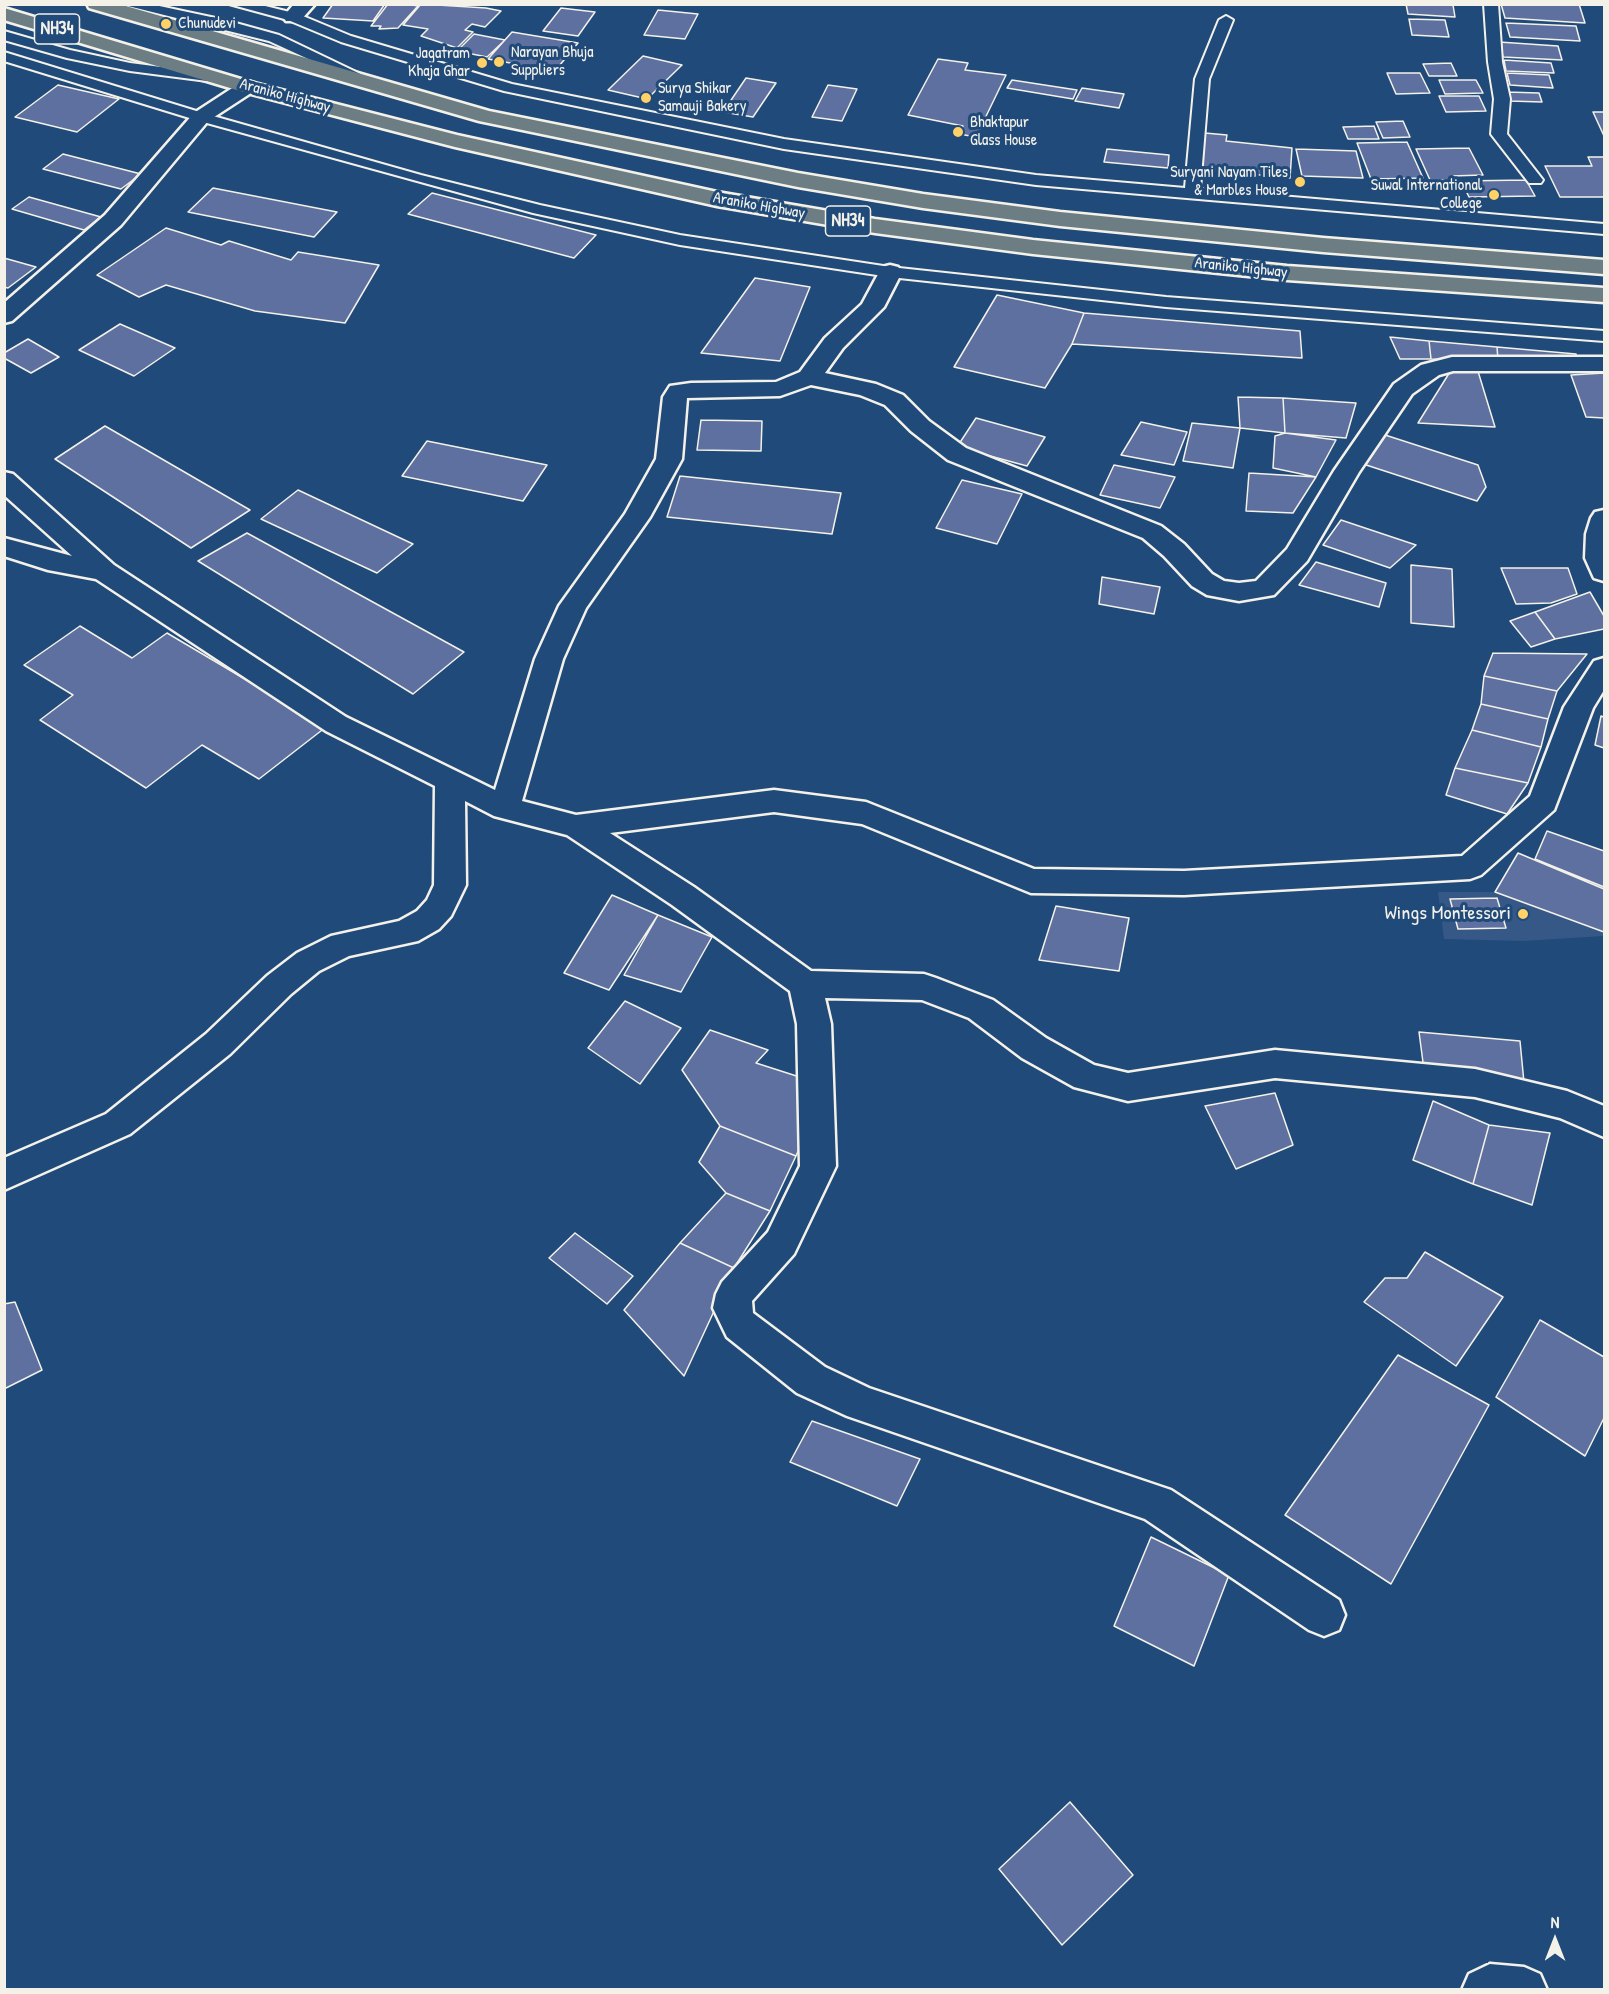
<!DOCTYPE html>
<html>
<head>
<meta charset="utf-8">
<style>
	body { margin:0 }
	#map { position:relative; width:1609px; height:1994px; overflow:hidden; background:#1f4a7a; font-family:"Patrick Hand",sans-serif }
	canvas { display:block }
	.frame { position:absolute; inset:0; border:6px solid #f4f1e8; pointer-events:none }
	.north { position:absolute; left:1525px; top:1910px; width:60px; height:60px; -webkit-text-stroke:4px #1f4a7a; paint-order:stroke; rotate:0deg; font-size:16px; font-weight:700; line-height:24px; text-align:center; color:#f4f1e8 }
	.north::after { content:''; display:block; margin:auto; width:21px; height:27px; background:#f4f1e8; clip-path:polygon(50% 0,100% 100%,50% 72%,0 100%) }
</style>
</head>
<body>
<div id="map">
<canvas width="1609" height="1994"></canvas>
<div class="frame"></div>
<div class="north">N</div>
</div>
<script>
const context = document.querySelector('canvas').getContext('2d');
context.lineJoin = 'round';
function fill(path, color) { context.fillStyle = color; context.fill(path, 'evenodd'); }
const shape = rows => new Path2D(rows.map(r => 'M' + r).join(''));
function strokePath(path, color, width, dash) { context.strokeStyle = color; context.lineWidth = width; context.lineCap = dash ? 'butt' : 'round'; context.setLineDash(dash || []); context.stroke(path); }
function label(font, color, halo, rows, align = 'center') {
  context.font = font + ' "Patrick Hand",sans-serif'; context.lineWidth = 6; context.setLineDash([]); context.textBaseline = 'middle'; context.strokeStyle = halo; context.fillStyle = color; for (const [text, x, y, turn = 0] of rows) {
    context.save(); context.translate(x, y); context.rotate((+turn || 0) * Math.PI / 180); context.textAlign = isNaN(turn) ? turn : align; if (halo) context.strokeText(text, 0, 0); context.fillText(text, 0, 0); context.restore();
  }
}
fill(shape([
	[1518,853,1604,889,1604,936,1523,941,1444,939,1438,892,1495,892]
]), '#365887');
const building = shape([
	[333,4,385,4,373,21,323,18,333,4],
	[388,4,407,4,418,6,398,28,379,29,381,26,371,26,388,4],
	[421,4,486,8,501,11,485,27,472,24,465,30,473,32,457,48,421,36,428,29,403,25,421,4],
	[1406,4,1453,5,1455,17,1408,14,1406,4],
	[1501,4,1579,4,1585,23,1505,18,1501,4],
	[561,8,595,12,578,36,543,31,561,8],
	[658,10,698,14,685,39,644,35,658,10],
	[1409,19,1445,20,1449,37,1412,35,1409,19],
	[1506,23,1576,26,1580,41,1510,37,1506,23],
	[512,32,578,43,555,71,488,59,512,32],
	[474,34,505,40,487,57,457,51,474,34],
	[1499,42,1558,46,1562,60,1503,57,1499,42],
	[643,56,682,65,647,99,608,90,643,56],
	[938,59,968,63,965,70,1006,75,976,137,959,134,963,126,908,115,938,59],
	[1504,60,1551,63,1554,73,1506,71,1504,60],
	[1451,63,1457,76,1429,76,1423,64,1451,63],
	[1387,73,1420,73,1430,93,1396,94,1387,73],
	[1507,73,1549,75,1553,88,1510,85,1507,73],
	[746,78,776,83,753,117,723,112,746,78],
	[1012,80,1077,90,1073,99,1007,88,1012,80],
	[1439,80,1476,80,1483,93,1445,94,1439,80],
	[58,85,119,99,77,132,15,117,58,85],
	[828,85,857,89,842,121,812,117,828,85],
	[1082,88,1124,94,1119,108,1075,101,1082,88],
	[1507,92,1539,93,1542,102,1509,101,1507,92],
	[1439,96,1479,96,1486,111,1446,112,1439,96],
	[1593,112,1604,112,1604,136,1593,112],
	[1403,121,1410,137,1383,138,1376,122,1403,121],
	[1374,126,1379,139,1348,139,1343,127,1374,126],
	[1205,133,1227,135,1226,141,1292,148,1290,178,1200,169,1205,133],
	[1407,142,1423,178,1371,179,1357,143,1407,142],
	[1469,148,1483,175,1451,176,1453,180,1430,180,1416,149,1469,148],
	[1107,149,1169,155,1168,168,1104,162,1107,149],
	[1296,149,1356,151,1363,178,1302,176,1296,149],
	[63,154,141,174,121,189,43,169,63,154],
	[1588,157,1604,157,1604,197,1560,197,1545,166,1592,166,1588,157],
	[1526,180,1535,196,1469,197,1461,181,1526,180],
	[213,188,337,212,314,237,188,212,213,188],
	[432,193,596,235,574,258,408,214,432,193],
	[29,197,101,217,84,230,12,209,29,197],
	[166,228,221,245,229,241,291,260,298,252,379,265,345,323,255,311,166,285,139,297,97,275,166,228],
	[4,258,36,267,8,288,4,287,4,258],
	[755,278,810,287,780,361,701,353,755,278],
	[997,295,1084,313,1072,344,1045,388,954,367,997,295],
	[1084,313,1300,331,1302,358,1072,344,1084,313],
	[120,324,175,348,134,376,79,350,120,324],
	[1390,337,1429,341,1431,359,1400,359,1390,337],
	[28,339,59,357,31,373,4,358,4,353,28,339],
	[1429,341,1497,347,1498,360,1431,359,1429,341],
	[1497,347,1576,354,1578,363,1498,360,1497,347],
	[1453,367,1477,368,1495,427,1418,423,1453,367],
	[1604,373,1604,418,1586,417,1571,375,1604,373],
	[1238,397,1283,398,1285,433,1240,428,1238,397],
	[1283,398,1356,403,1346,438,1285,433,1283,398],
	[976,418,1045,437,1027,466,957,447,976,418],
	[701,420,762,421,761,451,697,450,701,420],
	[1141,422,1187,432,1174,465,1121,455,1141,422],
	[1192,423,1240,428,1233,468,1183,461,1192,423],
	[105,426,250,510,191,548,55,459,105,426],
	[1285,433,1336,440,1316,477,1273,468,1275,436,1285,433],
	[1382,434,1478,465,1486,487,1477,501,1360,463,1382,434],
	[427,441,547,465,523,501,402,476,427,441],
	[1114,465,1175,477,1160,508,1100,495,1114,465],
	[1249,473,1316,477,1293,513,1246,511,1249,473],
	[680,476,841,493,832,534,667,517,680,476],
	[962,480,1022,494,997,544,936,528,962,480],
	[298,490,413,544,377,573,261,519,298,490],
	[1341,520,1416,545,1390,568,1323,545,1341,520],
	[247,533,464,652,413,694,198,561,247,533],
	[1316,562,1386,583,1379,607,1299,585,1316,562],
	[1411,565,1452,569,1454,627,1411,623,1411,565],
	[1501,568,1568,568,1577,594,1551,603,1516,604,1501,568],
	[1102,577,1160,587,1154,614,1099,604,1102,577],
	[1590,592,1604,616,1604,629,1555,639,1535,612,1590,592],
	[1535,612,1555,639,1531,647,1510,621,1535,612],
	[80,626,132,658,167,633,326,727,259,779,202,745,146,788,40,720,73,695,24,665,80,626],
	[1493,653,1587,654,1557,691,1484,676,1493,653],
	[1484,676,1557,691,1548,719,1481,704,1484,676],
	[1481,704,1548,719,1541,747,1472,730,1481,704],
	[1601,716,1604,717,1604,748,1595,745,1601,716],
	[1472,730,1541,747,1528,783,1455,768,1472,730],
	[1455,768,1528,783,1507,814,1446,795,1455,768],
	[1547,831,1604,851,1604,887,1535,859,1547,831],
	[1518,853,1604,889,1604,932,1495,892,1518,853],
	[612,895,658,915,609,990,564,973,612,895],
	[1497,898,1506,928,1458,929,1450,899,1497,898],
	[1056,906,1129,918,1119,971,1039,960,1056,906],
	[658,915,712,937,681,992,624,975,658,915],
	[625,1001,681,1028,640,1084,588,1048,625,1001],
	[710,1030,768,1050,756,1063,809,1080,798,1105,815,1112,796,1156,720,1126,682,1070,710,1030],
	[1419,1032,1520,1041,1525,1093,1424,1070,1419,1032],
	[1275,1093,1293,1145,1236,1169,1205,1106,1275,1093],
	[1433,1101,1489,1125,1473,1184,1413,1160,1433,1101],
	[1489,1125,1550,1133,1532,1205,1473,1184,1489,1125],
	[720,1126,796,1156,770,1211,726,1193,699,1162,720,1126],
	[726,1193,770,1211,734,1268,680,1243,726,1193],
	[575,1233,633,1276,607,1304,549,1258,575,1233],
	[680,1243,734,1268,684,1376,624,1310,680,1243],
	[1425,1252,1503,1297,1456,1366,1364,1302,1385,1278,1407,1278,1425,1252],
	[15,1302,42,1370,4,1389,4,1304,15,1302],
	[1540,1320,1604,1357,1604,1418,1585,1456,1496,1397,1540,1320],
	[1398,1355,1489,1405,1391,1584,1285,1515,1398,1355],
	[812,1421,920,1459,897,1506,790,1462,812,1421],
	[1151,1537,1229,1575,1194,1666,1114,1626,1151,1537],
	[1070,1802,1133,1875,1062,1945,999,1869,1070,1802]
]);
fill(building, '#5d709f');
strokePath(building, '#f4f1e8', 1.5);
const lane = shape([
	[120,4,150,4,225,20,279,35,377,82,375,85,365,85,269,41,120,4],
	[229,4,257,4,298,14,351,36,512,84,784,139,1036,175,1185,188,1195,79,1219,20,1226,16,1233,20,1209,79,1200,189,1604,224,1604,234,1036,185,784,149,504,91,341,42,288,20,229,4],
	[1484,4,1498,4,1502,62,1510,99,1507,134,1543,180,1541,183,1529,183,1491,134,1494,99,1488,62,1484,4],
	[4,31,70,50,130,63,215,74,222,78,215,82,130,71,67,58,4,40,4,31],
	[4,52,206,114,421,175,540,205,680,235,890,267,1166,297,1604,331,1604,341,1166,307,890,277,680,245,533,213,196,120,4,61,4,52]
]);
const street = shape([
	[294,4,315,4,300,21,286,21,283,17,294,4],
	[890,265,898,267,902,272,884,307,843,348,825,373,876,384,903,395,929,421,966,448,1161,526,1184,544,1212,574,1224,581,1239,583,1256,581,1287,549,1334,471,1394,384,1421,365,1452,357,1604,357,1604,371,1453,371,1439,375,1412,394,1359,472,1307,561,1274,595,1239,601,1207,595,1192,586,1164,556,1143,538,948,460,911,431,885,405,860,395,811,385,780,396,687,398,682,459,650,517,586,608,563,659,522,801,576,815,774,790,866,802,1034,869,1184,871,1462,856,1530,796,1564,707,1594,661,1604,658,1604,690,1593,708,1554,810,1481,875,1470,879,1184,895,1031,893,862,824,774,812,610,833,694,887,811,971,924,974,936,978,993,1000,1046,1038,1094,1065,1128,1073,1275,1050,1475,1069,1567,1091,1604,1106,1604,1137,1560,1118,1475,1097,1275,1078,1128,1101,1074,1087,1022,1058,969,1018,922,1000,825,998,831,1024,836,1166,794,1254,752,1301,753,1313,825,1367,869,1388,1171,1490,1339,1600,1345,1615,1339,1630,1324,1636,1309,1630,1145,1519,847,1416,797,1393,727,1337,713,1308,716,1294,722,1282,768,1232,800,1166,797,1024,790,991,672,905,567,835,494,816,465,801,466,885,451,916,439,929,418,941,349,956,319,971,291,994,230,1054,130,1134,4,1190,4,1158,106,1114,206,1034,267,976,297,953,331,936,399,921,417,911,427,900,434,885,435,786,326,731,96,579,48,570,4,556,4,538,72,556,4,495,4,472,13,474,114,565,346,717,495,790,535,659,559,606,625,514,656,459,663,397,670,386,691,383,776,382,800,372,825,338,862,304,882,267,890,265],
	[1604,510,1604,581,1594,578,1585,558,1586,534,1591,518,1595,512,1604,510],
	[1490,1964,1524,1967,1540,1974,1547,1990,1462,1990,1469,1974,1490,1964]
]);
const secondary = shape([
	[247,81,254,83,257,87,254,91,208,121,121,225,12,321,4,323,4,303,105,215,194,113,240,83,247,81]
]);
const highway = shape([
	[87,4,119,4,489,111,798,173,923,194,1060,212,1323,238,1604,260,1604,274,1323,252,1060,226,923,208,798,187,479,121,89,8,87,4],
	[4,8,254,83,457,135,717,192,875,219,1033,240,1287,266,1604,288,1604,302,1287,280,1033,254,875,233,717,206,455,147,240,91,4,20,4,8]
]);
strokePath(lane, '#f4f1e8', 4);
strokePath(street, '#f4f1e8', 5);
strokePath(secondary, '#f4f1e8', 5);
strokePath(highway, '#f4f1e8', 5);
fill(lane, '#1f4a7a');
fill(street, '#1f4a7a');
fill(secondary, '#1f4a7a');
fill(highway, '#6c7e84');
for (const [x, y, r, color] of [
	[166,24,6,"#ffd166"],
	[499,62,6,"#ffd166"],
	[482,63,6,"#ffd166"],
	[646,98,6,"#ffd166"],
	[958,132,6,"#ffd166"],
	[1300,182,6,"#ffd166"],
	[1494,195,6,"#ffd166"],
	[1523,914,6,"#ffd166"]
]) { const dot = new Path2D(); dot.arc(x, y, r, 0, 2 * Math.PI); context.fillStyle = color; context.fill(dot); strokePath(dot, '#1f4a7a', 2); }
label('16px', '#f4f1e8', '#1f4a7a', [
	["Chunudevi",178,24],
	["Narayan Bhuja",511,53],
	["Suppliers",511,71],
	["Jagatram",470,54,"right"],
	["Khaja Ghar",470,72,"right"],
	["Surya Shikar",658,89],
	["Samauji Bakery",658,107],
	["Bhaktapur",970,123],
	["Glass House",970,141],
	["Suryani Nayam Tiles",1288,173,"right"],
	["& Marbles House",1288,191,"right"],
	["Suwal International",1482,186,"right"],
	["College",1482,204,"right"]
], 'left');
label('16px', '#f4f1e8', '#1f4a7a', [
	["Araniko Highway",285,96,15],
	["Araniko Highway",759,206,10],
	["Araniko Highway",1241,268,6]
]);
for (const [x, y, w] of [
	[57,29,45],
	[848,221,45]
]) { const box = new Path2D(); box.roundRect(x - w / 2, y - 15, w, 30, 4.5); context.fillStyle = '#1f4a7a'; context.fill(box); strokePath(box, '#f4f1e8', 1.5); }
label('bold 18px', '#f4f1e8', null, [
	["NH34",57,29],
	["NH34",848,221]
]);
label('20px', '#f4f1e8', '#1f4a7a', [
	["Wings Montessori",1511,914]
], 'right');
</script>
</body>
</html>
